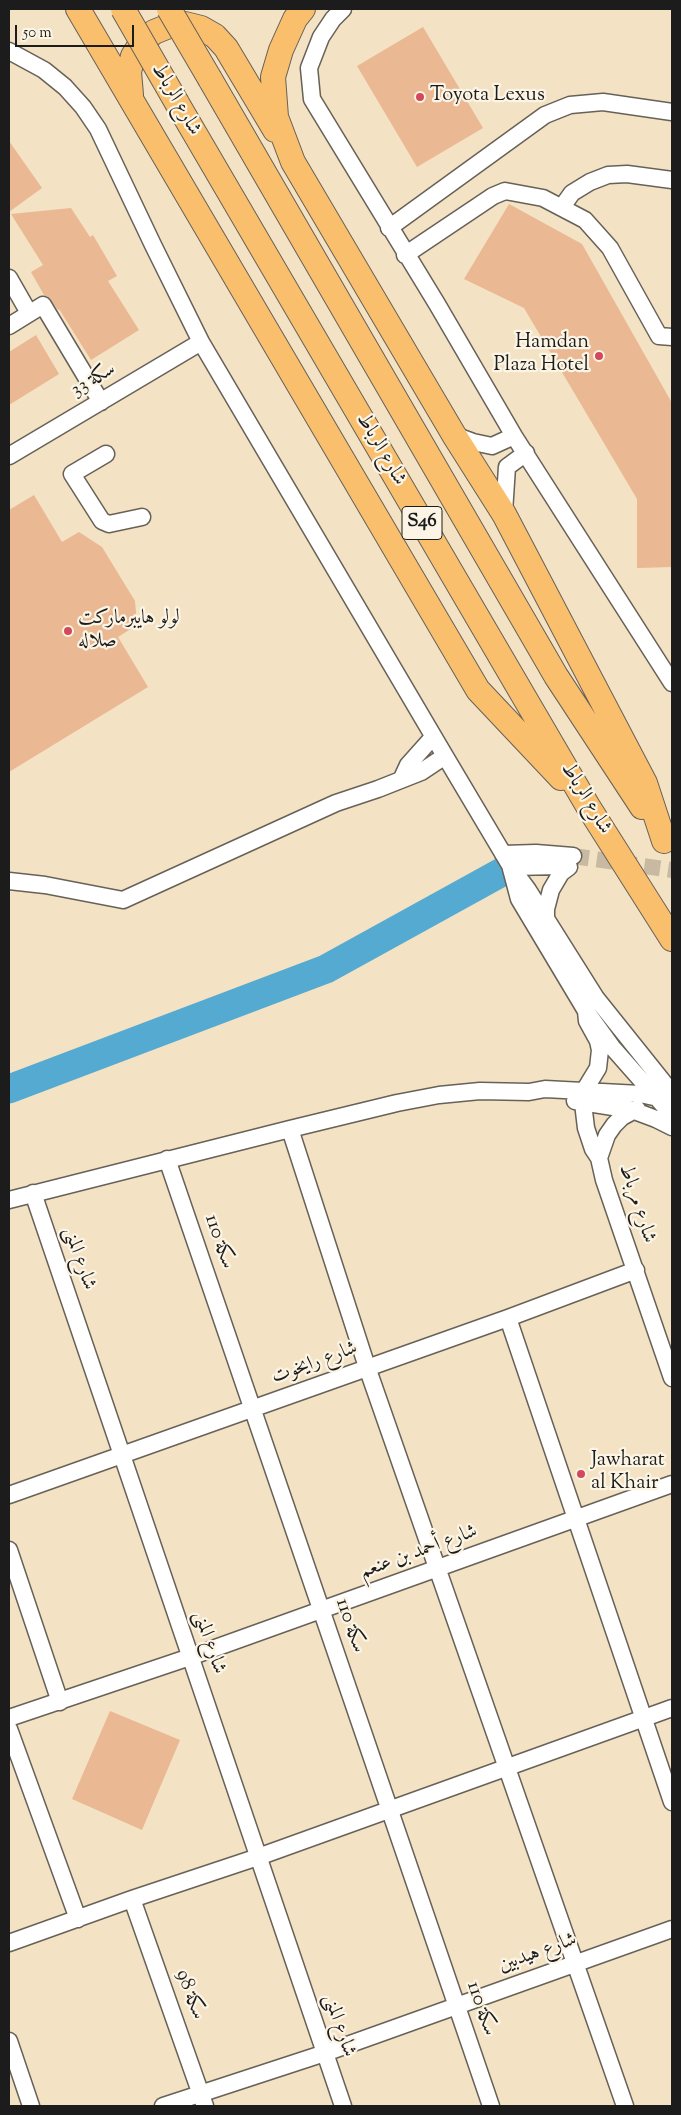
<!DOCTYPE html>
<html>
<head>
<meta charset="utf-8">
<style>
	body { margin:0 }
	#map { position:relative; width:681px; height:2115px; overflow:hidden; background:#f3e2c4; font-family:"Sorts Mill Goudy",serif }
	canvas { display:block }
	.frame { position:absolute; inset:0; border:10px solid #1c1c1c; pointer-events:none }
	.scale { position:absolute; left:15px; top:25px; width:119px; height:22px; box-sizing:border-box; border:2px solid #1c1c1c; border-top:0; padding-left:6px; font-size:15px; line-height:18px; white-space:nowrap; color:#1c1c1c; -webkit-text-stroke:4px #fcf5e5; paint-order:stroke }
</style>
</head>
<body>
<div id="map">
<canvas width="681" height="2115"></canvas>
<div class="frame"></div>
<div class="scale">50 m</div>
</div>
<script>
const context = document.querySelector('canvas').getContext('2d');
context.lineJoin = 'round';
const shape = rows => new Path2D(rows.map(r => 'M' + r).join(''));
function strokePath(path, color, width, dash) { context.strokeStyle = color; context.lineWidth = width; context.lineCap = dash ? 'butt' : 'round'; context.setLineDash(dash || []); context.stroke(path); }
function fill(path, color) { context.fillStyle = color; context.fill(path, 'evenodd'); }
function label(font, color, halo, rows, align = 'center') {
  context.font = font + ' "Sorts Mill Goudy",Amiri,serif'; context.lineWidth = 4.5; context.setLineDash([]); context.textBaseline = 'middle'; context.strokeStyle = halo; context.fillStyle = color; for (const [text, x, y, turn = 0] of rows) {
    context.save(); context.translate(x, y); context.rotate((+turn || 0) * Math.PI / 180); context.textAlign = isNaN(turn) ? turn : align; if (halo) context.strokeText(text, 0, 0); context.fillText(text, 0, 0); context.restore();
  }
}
strokePath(shape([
	[9,1089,326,969,511,867]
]), '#55aad1', 29);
fill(shape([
	[423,27,483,128,417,167,357,66],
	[9,141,42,188,9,212],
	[509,204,582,244,672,403,672,567,637,568,637,499,524,308,464,279],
	[71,208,90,237,93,235,117,276,108,281,139,330,91,360,59,309,58,310,48,297,44,295,31,272,43,265,11,214],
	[36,335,59,374,9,405,9,352],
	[34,495,62,542,79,532,102,547,135,601,137,625,118,637,148,687,9,772,9,510],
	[110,1711,180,1740,142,1830,72,1799]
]), '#eab893');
strokePath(shape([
	[573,856,672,870]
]), '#c8baa2', 16, [16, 8]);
const minor = shape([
	[343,9,333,19,321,37,309,68,312,99,437,304,514,436,672,683],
	[9,51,44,70,65,87,83,107,98,129,153,245,201,342,445,756,511,867,528,890,596,998,672,1093],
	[562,207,572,193,590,182,608,175,627,174,672,180],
	[389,228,545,115,570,105,603,102,672,112],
	[405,255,493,196,505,191,543,198,585,220,610,248,659,336,672,337],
	[9,278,29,313],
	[9,326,43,305,101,402],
	[454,435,473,442,492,446,514,436],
	[106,454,72,474,102,521,109,524,142,517],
	[9,456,201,342],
	[504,512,507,467,526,453],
	[402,778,408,765,433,737],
	[503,854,536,853,573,856],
	[511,867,561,866],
	[511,869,519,899,586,1011,612,1047,672,1115],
	[9,881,45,885,123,900,336,803,378,789,421,772,445,756],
	[546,918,546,909,551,890,561,873,569,867],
	[586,1011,587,1021,598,1041,600,1050,598,1068,584,1091,583,1103,586,1128,593,1149,599,1158,604,1180,672,1378],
	[575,1101,632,1110,656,1119,672,1127],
	[290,1129,367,1367,625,2106],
	[599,1158,607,1135,614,1125,622,1117,637,1109],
	[167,1159,491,2106],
	[33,1193,343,2106],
	[9,1200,290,1129,397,1103,439,1095,480,1091,529,1092,545,1089,640,1094,672,1101],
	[508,1318,672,1802],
	[9,1495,508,1318,636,1270],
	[9,1550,60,1702],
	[9,1718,190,1657,672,1484],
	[9,1729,78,1919],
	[132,1899,205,2106],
	[9,1943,132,1899,258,1857,672,1708],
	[9,2041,31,2106],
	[163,2106,325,2053,672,1929]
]);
const highway = shape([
	[78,9,478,690,561,778],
	[303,9,295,19,281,50,273,77,276,117,293,162,454,435,504,514,645,783,664,841],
	[210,79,556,676,642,807],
	[131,95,129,72,133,56,142,42,154,32,169,26,185,24,201,28,215,36,226,48,275,130],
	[177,103,589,808,672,939]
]);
strokePath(minor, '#676157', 19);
strokePath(highway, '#676157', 26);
strokePath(minor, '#fff', 16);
strokePath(highway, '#f9bf6d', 24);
const highwayBridge = shape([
	[123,9,177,103],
	[169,9,210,79]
]);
strokePath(highwayBridge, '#676157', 26, []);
strokePath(highwayBridge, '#f9bf6d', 24);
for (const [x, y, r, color] of [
	[420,97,5,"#d1495b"],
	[599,356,5,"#d1495b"],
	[68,631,5,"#d1495b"],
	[581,1474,5,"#d1495b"]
]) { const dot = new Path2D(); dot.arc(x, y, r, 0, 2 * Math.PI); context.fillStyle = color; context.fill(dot); strokePath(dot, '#fcf5e5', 2); }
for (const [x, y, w] of [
	[422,523,40]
]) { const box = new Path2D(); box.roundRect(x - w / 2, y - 16.5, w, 33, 4); context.fillStyle = '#fcf5e5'; context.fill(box); strokePath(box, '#1c1c1c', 1); }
label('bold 19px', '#1c1c1c', null, [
	["S46",422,523]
]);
label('20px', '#1c1c1c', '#fcf5e5', [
	["Toyota Lexus",430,97],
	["Hamdan",589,344,"right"],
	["Plaza Hotel",589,367,"right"],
	["لولو هايبرماركت",78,620],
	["صلاله",78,643],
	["Jawharat",591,1462],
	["al Khair",591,1485]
], 'left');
label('20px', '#1c1c1c', '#fcf5e5', [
	["شارع الرباط",175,100,60],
	["سكة 33",94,381,-31],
	["شارع الرباط",380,450,60],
	["شارع الرباط",585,799,59],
	["شارع مرباط",636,1204,72],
	["سكة 110",218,1242,71],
	["شارع المنى",78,1259,71],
	["شارع رايخوت",315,1364,-20],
	["شارع أحمد بن عنعم",419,1553,-20],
	["سكة 110",349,1626,71],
	["شارع المنى",208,1643,71],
	["شارع هيدبين",538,1954,-20],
	["سكة 98",189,1995,70],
	["سكة 110",480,2009,71],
	["شارع المنى",338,2026,71]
]);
</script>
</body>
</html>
